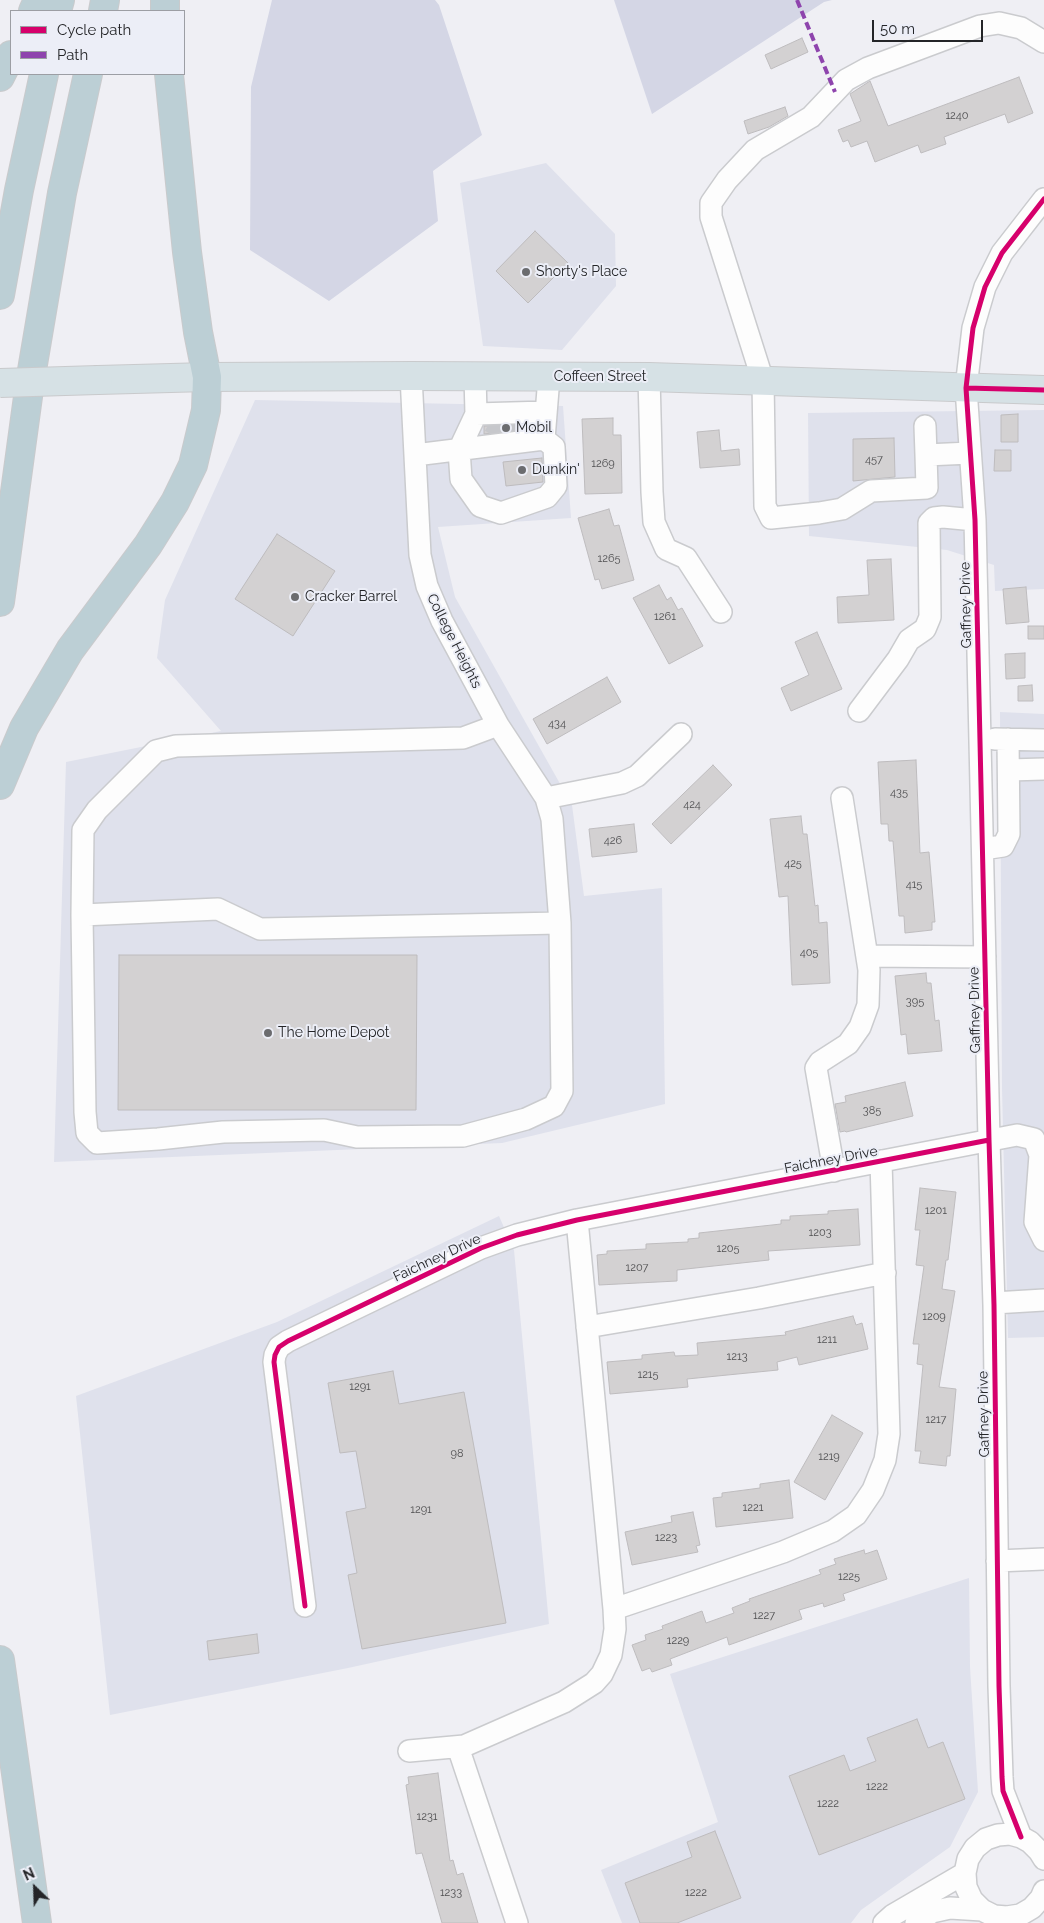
<!DOCTYPE html>
<html>
<head>
<meta charset="utf-8">
<style>
	body { margin:0 }
	#map { position:relative; width:1044px; height:1923px; overflow:hidden; background:#efeff4; font-family:Raleway,sans-serif }
	canvas { display:block }
	.legend { position:absolute; left:10px; top:10px; width:175px; height:65px; box-sizing:border-box; background:#eceef7; border:1px solid #9c9ea4; margin:0; padding:6px 9px; list-style:none; font-size:15px; color:#242528 }
	.legend li { display:flex; align-items:center; gap:10px; height:25px }
	.legend b { width:25px; border:1px solid #9c9ea4 }
	.north { position:absolute; left:10px; top:1863px; width:50px; height:50px; -webkit-text-stroke:4px #eceef7; paint-order:stroke; rotate:336deg; font-size:14px; font-weight:700; line-height:20px; text-align:center; color:#242528 }
	.north::after { content:''; display:block; margin:auto; width:18px; height:22px; background:#242528; clip-path:polygon(50% 0,100% 100%,50% 72%,0 100%) }
	.scale { position:absolute; left:872px; top:20px; width:111px; height:22px; box-sizing:border-box; border:2px solid #242528; border-top:0; padding-left:6px; font-size:15px; line-height:18px; white-space:nowrap; color:#242528; -webkit-text-stroke:4px #eceef7; paint-order:stroke }
</style>
</head>
<body>
<div id="map">
<canvas width="1044" height="1923"></canvas>
<ul class="legend">
<li><b style="height:6px;background:#d6006c"></b>Cycle path</li>
<li><b style="height:6px;background:#8e44ad"></b>Path</li>
</ul>
<div class="north">N</div>
<div class="scale">50 m</div>
</div>
<script>
const context = document.querySelector('canvas').getContext('2d');
context.lineJoin = 'round';
function fill(path, color) { context.fillStyle = color; context.fill(path, 'evenodd'); }
const shape = rows => new Path2D(rows.map(r => 'M' + r).join(''));
function strokePath(path, color, width, dash) { context.strokeStyle = color; context.lineWidth = width; context.lineCap = dash ? 'butt' : 'round'; context.setLineDash(dash || []); context.stroke(path); }
function label(font, color, halo, rows, align = 'center') {
  context.font = font + ' Raleway,sans-serif'; context.lineWidth = 4; context.setLineDash([]); context.textBaseline = 'middle'; context.strokeStyle = halo; context.fillStyle = color; for (const [text, x, y, turn = 0] of rows) {
    context.save(); context.translate(x, y); context.rotate((+turn || 0) * Math.PI / 180); context.textAlign = isNaN(turn) ? turn : align; if (halo) context.strokeText(text, 0, 0); context.fillText(text, 0, 0); context.restore();
  }
}
fill(shape([
	[546,163,615,234,616,286,562,350,483,346,460,183],
	[255,400,563,406,571,518,438,527,455,597,572,805,584,896,662,888,665,1104,502,1143,54,1162,66,762,221,731,157,658,165,600],
	[1044,410,1044,589,995,591,994,565,947,550,809,536,808,413],
	[1000,712,1044,714,1044,1337,1008,1338,1002,1088],
	[499,1216,514,1250,549,1624,348,1668,110,1715,76,1396,277,1322],
	[969,1578,970,1667,978,1792,950,1847,861,1910,851,1923,622,1923,601,1870,718,1822,670,1674]
]), '#dfe1ec');
fill(shape([
	[272,0,435,0,439,5,482,135,433,171,438,221,329,301,250,250,251,87],
	[614,0,832,0,824,2,652,114]
]), '#d4d6e5');
const building = shape([
	[802,38,808,52,771,69,765,55,802,38],
	[1019,77,1033,113,1008,123,1005,114,944,137,946,144,921,153,918,145,875,162,867,141,851,147,848,140,843,142,838,130,861,121,850,94,870,81,888,126,1019,77],
	[785,107,788,116,769,127,748,134,744,121,785,107],
	[535,231,568,263,528,303,496,271,535,231],
	[1018,414,1018,442,1001,442,1001,415,1018,414],
	[613,418,613,435,621,435,622,493,585,494,582,419,613,418],
	[533,425,532,428,484,434,484,426,533,425],
	[719,430,721,451,739,449,740,465,700,468,697,432,719,430],
	[894,438,895,477,853,481,853,439,894,438],
	[995,450,1011,450,1011,471,994,471,995,450],
	[542,458,543,482,506,486,503,462,542,458],
	[609,509,614,526,619,525,634,580,602,589,599,579,595,580,578,518,609,509],
	[277,534,335,571,293,636,235,599,277,534],
	[891,559,894,620,838,623,837,597,869,595,867,560,891,559],
	[659,585,667,600,671,597,678,610,682,608,703,646,669,664,633,598,659,585],
	[1026,587,1029,622,1006,624,1003,589,1026,587],
	[1028,626,1044,626,1044,639,1028,639,1028,626],
	[817,632,842,689,791,711,781,688,809,675,795,642,817,632],
	[1025,653,1025,678,1006,679,1005,654,1025,653],
	[607,677,621,702,547,744,533,719,607,677],
	[1032,685,1033,701,1018,701,1018,686,1032,685],
	[916,760,920,853,929,852,935,922,932,922,932,930,905,933,904,916,899,916,893,841,889,841,888,824,881,824,878,762,916,760],
	[713,765,732,785,671,844,652,824,713,765],
	[801,816,803,834,807,834,815,906,818,905,819,923,827,922,830,983,792,985,788,896,779,897,770,819,801,816],
	[634,824,637,852,592,857,589,829,634,824],
	[119,955,417,955,416,1110,118,1110,119,955],
	[926,973,927,983,931,983,935,1021,939,1020,942,1051,908,1054,906,1034,901,1035,895,976,926,973],
	[905,1082,913,1116,846,1132,845,1131,840,1132,835,1104,846,1102,845,1096,905,1082],
	[920,1188,956,1192,948,1260,946,1260,942,1289,955,1291,939,1387,956,1389,950,1456,947,1456,946,1466,919,1463,921,1451,915,1451,923,1365,917,1364,919,1344,913,1344,924,1266,916,1265,920,1230,915,1230,920,1188],
	[858,1209,860,1245,768,1251,769,1260,677,1270,677,1281,599,1285,597,1255,607,1254,607,1251,646,1249,646,1244,688,1242,688,1239,699,1238,699,1233,781,1224,781,1220,790,1220,790,1216,828,1214,828,1211,858,1209],
	[853,1316,856,1325,862,1323,868,1349,799,1365,797,1357,777,1362,778,1370,687,1379,688,1387,610,1394,607,1362,642,1359,642,1355,674,1352,675,1356,698,1355,697,1343,786,1335,785,1332,853,1316],
	[393,1371,399,1404,464,1392,506,1623,362,1649,348,1575,357,1573,346,1512,366,1508,356,1451,340,1453,328,1383,393,1371],
	[832,1415,863,1433,825,1500,794,1482,832,1415],
	[789,1480,793,1518,716,1527,713,1498,722,1497,722,1493,760,1488,760,1484,789,1480],
	[693,1512,700,1545,696,1546,698,1552,632,1565,625,1532,672,1522,671,1516,693,1512],
	[864,1550,865,1554,877,1550,887,1579,843,1594,845,1600,824,1607,823,1603,799,1610,802,1619,729,1645,727,1637,670,1659,672,1665,652,1672,650,1668,642,1671,632,1645,646,1640,645,1635,663,1629,662,1626,702,1611,706,1623,734,1613,732,1608,750,1601,749,1599,821,1574,819,1570,836,1564,834,1559,864,1550],
	[257,1634,259,1653,209,1660,207,1641,257,1634],
	[917,1719,928,1748,943,1742,965,1799,819,1855,789,1776,844,1755,850,1771,876,1761,867,1738,917,1719],
	[438,1773,450,1861,453,1860,457,1875,463,1873,478,1923,442,1923,422,1853,416,1854,406,1785,409,1784,408,1777,438,1773],
	[715,1831,741,1898,677,1923,640,1923,625,1883,692,1857,687,1842,715,1831]
]);
fill(building, '#d3d1d2');
strokePath(building, '#bebcbe', 1);
strokePath(shape([
	[513,435,522,418],
	[494,436,504,419]
]), '#c6c7cb', 21, [21, 11]);
const minor = shape([
	[411,376,420,555,427,586,442,621,498,725,546,798,552,819,560,923,562,1091,554,1106,526,1119,463,1136,357,1137,324,1130,223,1132,158,1139,97,1143,87,1133,85,1112,82,915,83,830,97,810,156,751,176,746,463,738,498,725],
	[475,376,476,414],
	[649,377,652,492,654,522,666,549,686,558,721,612],
	[925,426,926,455],
	[544,439,554,447,556,486,547,497,501,513,480,506,461,479,459,450,476,414,546,412],
	[970,453,926,455,927,488,871,491,842,509,819,513,771,518,765,506,763,381,711,217,711,203,727,180,755,150,811,117,846,80,868,68,980,26,999,23,1021,28,1044,42],
	[415,455,544,439,549,377],
	[859,711,898,659,909,640,925,629,930,617,929,523,934,518,943,517,975,520],
	[995,739,1044,740],
	[1009,770,1044,769],
	[546,798,622,783,637,776,681,734],
	[983,849,1003,846,1009,834,1008,739],
	[82,915,218,909,260,929,560,923],
	[867,956,985,957],
	[834,1171,816,1068,820,1062,848,1044,860,1027,868,1005,869,970,842,798],
	[994,1303,1044,1300],
	[587,1327,759,1298,885,1273],
	[997,1561,1044,1559],
	[305,1606,274,1362,275,1355,279,1347,288,1341,481,1248,517,1235,577,1220,1017,1135,1034,1139,1040,1155,1035,1222,1044,1240],
	[614,1609,783,1552,833,1531,856,1515,873,1490,885,1460,889,1434,881,1161],
	[458,1747,517,1923],
	[409,1751,464,1746,564,1702,594,1683,602,1674,611,1655,615,1629,614,1609,577,1220],
	[1021,1837,1003,1791,1002,1777,999,1686,994,1305,989,1140,975,520,966,388,973,328,985,287,1002,253,1044,199],
	[1044,1859,1039,1851,1030,1842,1021,1837,1010,1834,998,1835,986,1839,975,1848,968,1859,965,1873,966,1887,972,1900,982,1910,994,1916,1007,1917,1020,1915,1032,1908,1041,1898,1044,1891],
	[884,1923,893,1915,965,1873],
	[916,1923,932,1912,950,1908,982,1910]
]);
const major = shape([
	[98,380,207,377,411,376,649,377,1044,390]
]);
const highway = shape([
	[165,0,165,11],
	[33,11,38,0],
	[57,11,60,0],
	[103,11,105,0],
	[0,77,11,55],
	[0,295,19,190,44,74],
	[0,602,30,382,62,193,88,74],
	[0,785,24,728,70,650,148,545,175,502,193,465,206,410,207,377,198,332,187,252,169,74],
	[0,1660,37,1923]
]);
strokePath(minor, '#cacbce', 24);
strokePath(major, '#c9cacc', 30);
strokePath(highway, '#c9cacc', 30);
strokePath(minor, '#fdfdfd', 21);
strokePath(major, '#d6e1e5', 28);
strokePath(highway, '#bccfd5', 28);
const majorBridge = shape([
	[0,383,98,380]
]);
strokePath(majorBridge, '#c9cacc', 30, []);
strokePath(majorBridge, '#d6e1e5', 28);
strokePath(shape([
	[797,0,835,92]
]), '#8e44ad', 4, [8, 4]);
strokePath(shape([
	[966,388,1044,390],
	[305,1606,274,1362,275,1355,279,1347,288,1341,481,1248,517,1235,577,1220,989,1140],
	[1021,1837,1003,1791,1002,1777,999,1686,994,1305,989,1140,975,520,966,388,973,328,985,287,1002,253,1044,199]
]), '#d6006c', 5);
for (const [x, y, r, color] of [
	[526,272,5,"#6b6c6f"],
	[506,428,5,"#6b6c6f"],
	[522,470,5,"#6b6c6f"],
	[295,597,5,"#6b6c6f"],
	[268,1033,5,"#6b6c6f"]
]) { const dot = new Path2D(); dot.arc(x, y, r, 0, 2 * Math.PI); context.fillStyle = color; context.fill(dot); strokePath(dot, '#eceef7', 2); }
label('11px', '#505052', null, [
	["1240",957,116],
	["457",874,460],
	["1269",603,464],
	["1265",609,559],
	["1261",665,617],
	["434",557,724],
	["435",899,793],
	["424",692,805],
	["426",613,841],
	["425",793,864],
	["415",914,885],
	["405",809,953],
	["395",915,1002],
	["385",872,1111],
	["1201",936,1211],
	["1203",820,1233],
	["1205",728,1249],
	["1207",637,1268],
	["1209",934,1317],
	["1211",827,1340],
	["1213",737,1357],
	["1215",648,1375],
	["1291",360,1387],
	["1217",936,1420],
	["98",457,1454],
	["1219",829,1457],
	["1221",753,1508],
	["1291",421,1510],
	["1223",666,1538],
	["1225",849,1577],
	["1227",764,1616],
	["1229",678,1641],
	["1222",877,1787],
	["1222",828,1804],
	["1231",427,1817],
	["1233",451,1893],
	["1222",696,1893]
]);
label('14px', '#242528', '#eceef7', [
	["Shorty's Place",536,272],
	["Mobil",516,428],
	["Dunkin'",532,470],
	["Cracker Barrel",305,597],
	["The Home Depot",278,1033]
], 'left');
label('14px', '#242528', '#eceef7', [
	["Coffeen Street",600,377],
	["Gaffney Drive",966,605,-91],
	["College Heights",454,641,63],
	["Gaffney Drive",975,1010,-91],
	["Faichney Drive",831,1160,-11],
	["Faichney Drive",437,1258,-25],
	["Gaffney Drive",984,1414,-91]
]);
</script>
</body>
</html>
